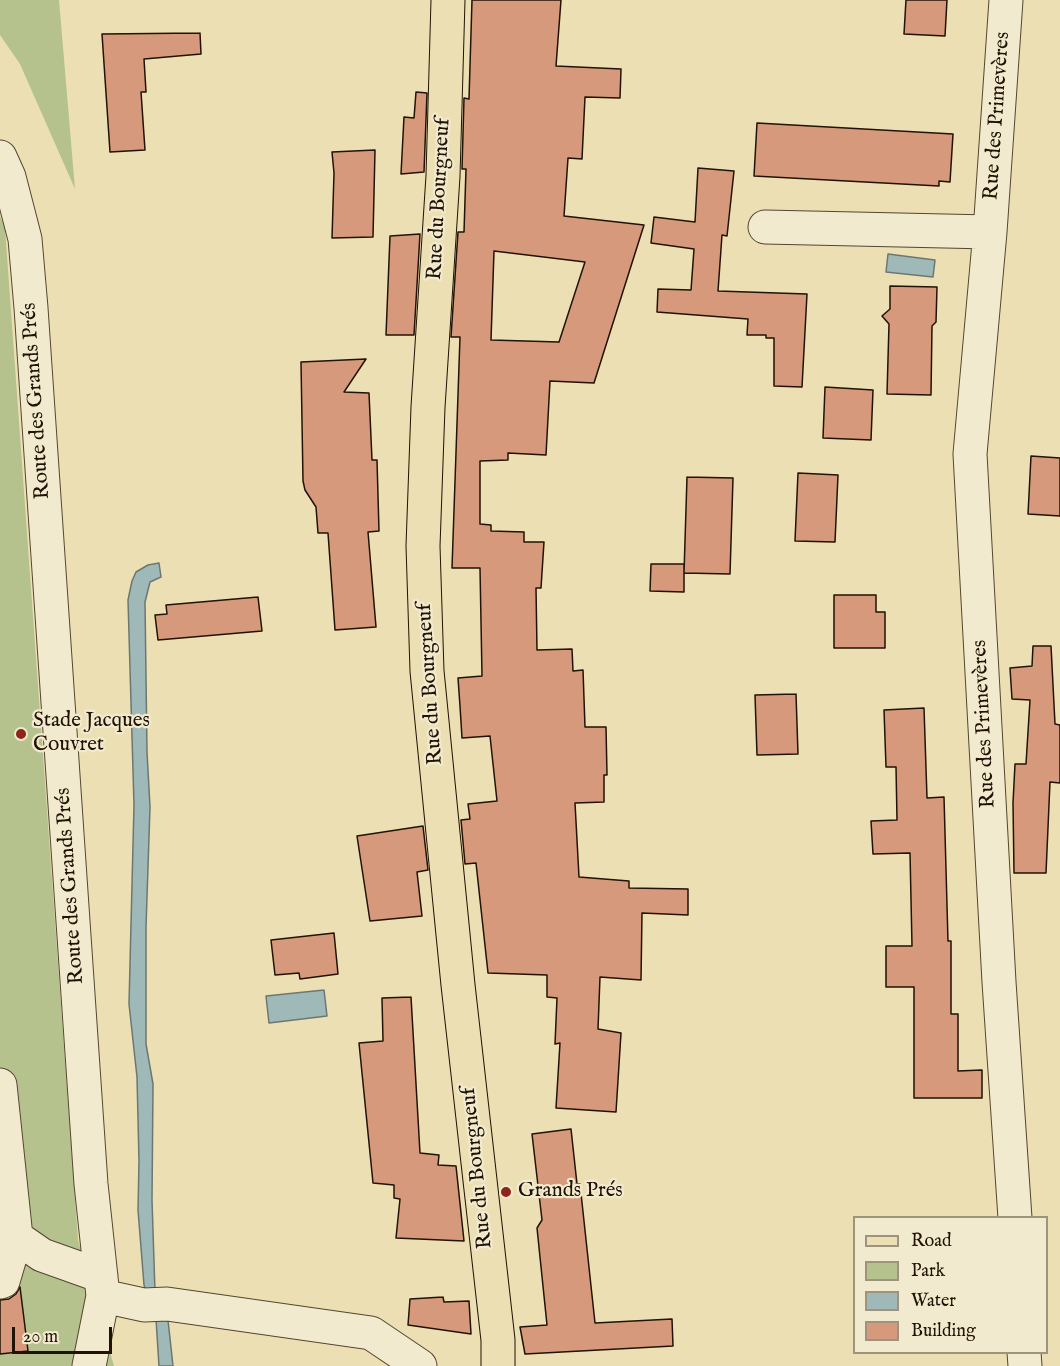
<!DOCTYPE html>
<html>
<head>
<meta charset="utf-8">
<style>
	body { margin:0 }
	#map { position:relative; width:1060px; height:1366px; overflow:hidden; background:#ebdfb3; font-family:"IM FELL English",serif }
	canvas { display:block }
	.legend { position:absolute; left:853px; top:1216px; width:195px; height:138px; box-sizing:border-box; background:#f2eace; border:2px solid #9e947d; margin:0; padding:8px 10px; list-style:none; font-size:18px; color:#211304 }
	.legend li { display:flex; align-items:center; gap:12px; height:30px }
	.legend b { width:30px; border:2px solid #9e947d }
	.scale { position:absolute; left:12px; top:1327px; width:100px; height:27px; box-sizing:border-box; border:3px solid #211304; border-top:0; padding-left:8px; font-size:18px; line-height:21px; white-space:nowrap; color:#211304; -webkit-text-stroke:4px #f2eace; paint-order:stroke }
</style>
</head>
<body>
<div id="map">
<canvas width="1060" height="1366"></canvas>
<ul class="legend">
<li><b style="height:8px;background:#ebdfb3"></b>Road</li>
<li><b style="height:16px;background:#b5c28e"></b>Park</li>
<li><b style="height:16px;background:#9fb9b9"></b>Water</li>
<li><b style="height:16px;background:#d7997c"></b>Building</li>
</ul>
<div class="scale">20 m</div>
</div>
<script>
const context = document.querySelector('canvas').getContext('2d');
context.lineJoin = 'round';
function fill(path, color) { context.fillStyle = color; context.fill(path, 'evenodd'); }
const shape = rows => new Path2D(rows.map(r => 'M' + r).join(''));
function strokePath(path, color, width, dash) { context.strokeStyle = color; context.lineWidth = width; context.lineCap = dash ? 'butt' : 'round'; context.setLineDash(dash || []); context.stroke(path); }
function label(font, color, halo, rows, align = 'center') {
  context.font = font + ' "IM FELL English",serif'; context.lineWidth = 4.5; context.setLineDash([]); context.textBaseline = 'middle'; context.strokeStyle = halo; context.fillStyle = color; for (const [text, x, y, turn = 0] of rows) {
    context.save(); context.translate(x, y); context.rotate((+turn || 0) * Math.PI / 180); context.textAlign = isNaN(turn) ? turn : align; if (halo) context.strokeText(text, 0, 0); context.fillText(text, 0, 0); context.restore();
  }
}
fill(shape([
	[0,0,59,0,75,189,20,64,0,35],
	[0,216,5,228,78,1240,114,1366,0,1366]
]), '#b5c28e');
const water = shape([
	[888,254,935,260,933,277,886,272,888,254],
	[159,563,161,577,150,582,145,602,147,752,150,807,146,927,146,1044,153,1084,152,1200,155,1292,168,1320,173,1366,159,1366,156,1319,144,1285,138,1210,139,1161,137,1077,129,1004,134,805,128,600,132,581,136,572,148,565,159,563],
	[324,990,327,1016,269,1023,266,996,324,990]
]);
fill(water, '#9fb9b9');
strokePath(water, '#6d7771', 1.5);
const building = shape([
	[472,0,561,0,556,66,621,69,620,98,585,97,582,159,568,158,564,216,644,225,594,383,550,381,546,455,508,453,508,460,480,461,480,524,491,525,491,531,524,532,524,542,544,542,541,588,536,588,537,650,572,649,573,671,583,670,585,727,606,727,607,775,604,775,604,802,575,803,579,877,629,881,629,888,688,889,688,915,642,913,641,980,600,977,598,1029,621,1033,616,1112,556,1108,560,1043,555,1044,557,998,547,997,547,975,488,973,476,863,465,864,461,820,470,819,468,804,497,801,490,736,462,738,460,706,458,678,482,676,480,568,452,568,460,337,451,337,458,232,464,232,466,169,462,169,464,98,469,99,472,0],
	[494,251,585,262,559,342,491,340,494,251],
	[906,0,947,0,945,36,904,34,906,0],
	[200,33,201,54,144,59,146,92,141,92,145,150,110,152,102,34,200,33],
	[416,92,427,93,424,172,401,174,404,117,414,118,416,92],
	[757,123,953,134,950,182,939,181,939,186,754,176,757,123],
	[375,150,373,237,332,238,334,173,332,152,375,150],
	[698,168,734,171,727,236,722,235,718,291,807,294,802,387,774,386,774,338,766,338,766,335,747,335,748,319,657,312,658,289,691,290,694,249,651,243,654,217,695,222,698,168],
	[420,234,414,335,386,335,390,236,420,234],
	[890,286,937,287,936,322,932,326,931,395,887,394,889,324,882,316,890,309,890,286],
	[366,359,344,392,369,393,372,460,377,460,379,531,368,532,376,627,335,630,328,533,318,533,316,507,305,490,303,481,301,362,366,359],
	[825,387,873,390,871,440,823,438,825,387],
	[1031,456,1060,458,1060,516,1028,514,1031,456],
	[798,473,838,475,835,542,795,541,798,473],
	[687,477,733,478,730,574,684,573,687,477],
	[651,564,684,564,684,592,650,591,651,564],
	[834,595,876,595,876,612,885,612,885,648,834,648,834,595],
	[258,597,262,631,158,640,155,615,167,614,166,605,258,597],
	[1033,646,1051,646,1055,724,1060,725,1060,783,1050,782,1046,873,1014,873,1013,803,1015,764,1026,764,1030,700,1012,699,1010,668,1032,666,1033,646],
	[796,694,798,754,757,755,755,695,796,694],
	[924,708,927,798,944,797,948,941,951,941,951,1014,958,1014,958,1071,982,1070,982,1098,914,1098,914,987,886,987,886,946,912,946,910,853,873,854,871,821,897,820,896,767,886,767,884,710,924,708],
	[423,826,428,870,417,872,422,916,370,921,357,836,423,826],
	[334,933,338,974,300,979,299,973,275,975,271,940,334,933],
	[411,997,420,1153,439,1155,438,1165,456,1166,464,1241,396,1238,400,1199,394,1198,394,1185,373,1183,359,1043,383,1041,382,998,411,997],
	[571,1129,577,1184,580,1184,595,1323,672,1319,673,1346,525,1354,520,1327,547,1325,537,1228,542,1220,532,1134,571,1129],
	[20,1287,28,1351,0,1354,0,1300,9,1299,16,1294,20,1287],
	[443,1297,444,1302,469,1301,471,1334,408,1325,410,1299,443,1297]
]);
fill(building, '#d7997c');
strokePath(building, '#211304', 1.5);
const minor = shape([
	[1006,0,990,232,970,454,999,982,1015,1218],
	[0,157,9,177,25,239,31,308,91,1184,103,1296,89,1366],
	[765,227,990,232],
	[0,1085,16,1237],
	[0,1282,3,1281,16,1237,42,1255,101,1276],
	[103,1296,144,1305,167,1304,371,1333,420,1366],
	[1024,1352,1025,1366]
]);
const major = shape([
	[448,0,443,176,428,407,423,546,427,671,458,985,498,1340,498,1366]
]);
strokePath(minor, '#544630', 35);
strokePath(major, '#211304', 35);
strokePath(minor, '#f2eace', 33);
strokePath(major, '#ebdfb3', 33);
for (const [x, y, r, color] of [
	[21,734,6,"#8f2418"],
	[506,1192,6,"#8f2418"]
]) { const dot = new Path2D(); dot.arc(x, y, r, 0, 2 * Math.PI); context.fillStyle = color; context.fill(dot); strokePath(dot, '#f2eace', 2); }
label('21px', '#211304', '#f2eace', [
	["Rue des Primevères",998,116,-86],
	["Rue du Bourgneuf",440,199,-87],
	["Route des Grands Prés",37,401,-94],
	["Rue du Bourgneuf",431,684,-94],
	["Rue des Primevères",985,724,-93],
	["Route des Grands Prés",71,886,-94],
	["Rue du Bourgneuf",478,1168,-96]
]);
label('21px', '#211304', '#f2eace', [
	["Stade Jacques",33,722],
	["Couvret",33,746],
	["Grands Prés",518,1192]
], 'left');
</script>
</body>
</html>
